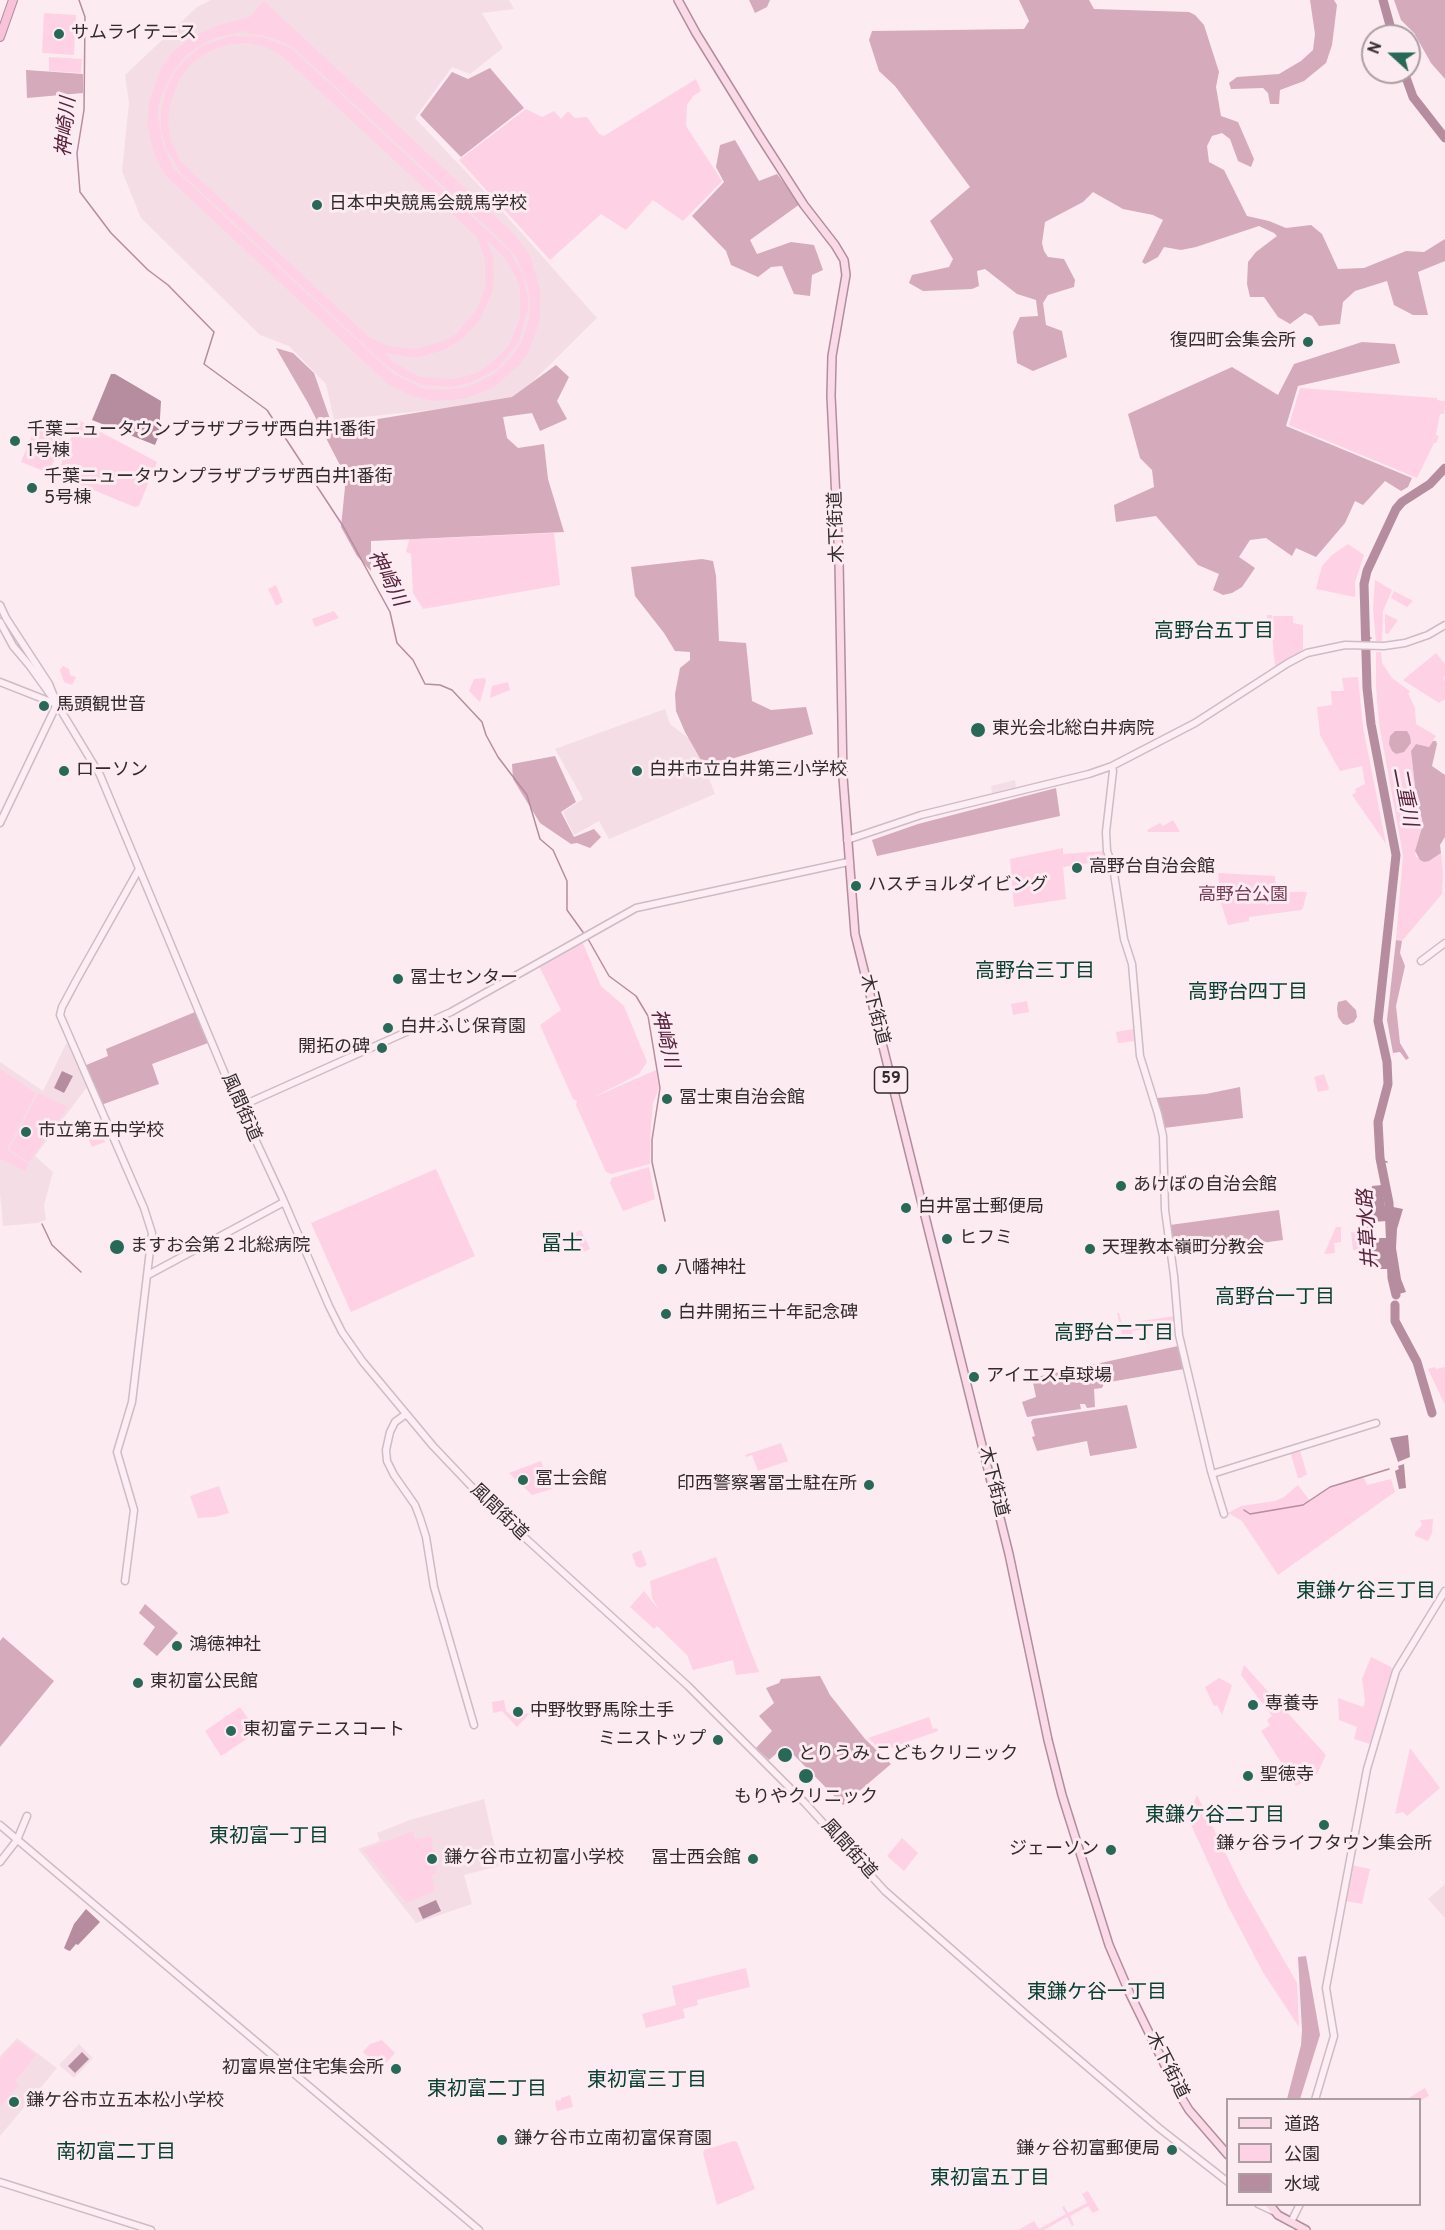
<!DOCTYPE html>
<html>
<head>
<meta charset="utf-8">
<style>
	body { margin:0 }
	#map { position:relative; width:1445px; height:2230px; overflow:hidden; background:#fcebf1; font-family:Overpass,"Noto Sans JP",sans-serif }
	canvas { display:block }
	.legend { position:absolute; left:1226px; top:2098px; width:195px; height:108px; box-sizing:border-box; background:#fcebf1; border:2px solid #ab9ea3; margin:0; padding:8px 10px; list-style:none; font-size:18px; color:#312b2e }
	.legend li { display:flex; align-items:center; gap:12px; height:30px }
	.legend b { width:30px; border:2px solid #ab9ea3 }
	.north { position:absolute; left:1361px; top:24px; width:60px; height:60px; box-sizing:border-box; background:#fcebf1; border:2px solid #ab9ea3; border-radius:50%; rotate:291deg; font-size:16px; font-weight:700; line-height:24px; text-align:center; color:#312b2e }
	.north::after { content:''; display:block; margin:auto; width:21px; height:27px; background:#276856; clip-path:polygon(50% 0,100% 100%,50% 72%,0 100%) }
</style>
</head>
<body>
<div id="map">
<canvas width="1445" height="2230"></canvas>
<ul class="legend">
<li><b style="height:8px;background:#fbdae8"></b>道路</li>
<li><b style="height:16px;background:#fed2e4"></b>公園</li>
<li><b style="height:16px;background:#b68d9e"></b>水域</li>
</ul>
<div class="north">N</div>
</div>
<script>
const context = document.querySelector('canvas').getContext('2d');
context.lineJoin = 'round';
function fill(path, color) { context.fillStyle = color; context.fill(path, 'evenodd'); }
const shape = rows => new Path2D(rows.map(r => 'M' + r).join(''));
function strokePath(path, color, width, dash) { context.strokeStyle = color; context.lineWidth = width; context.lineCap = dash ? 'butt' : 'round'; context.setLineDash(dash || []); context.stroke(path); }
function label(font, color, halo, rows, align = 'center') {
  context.font = font + ' Overpass,"Noto Sans JP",sans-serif'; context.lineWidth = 6; context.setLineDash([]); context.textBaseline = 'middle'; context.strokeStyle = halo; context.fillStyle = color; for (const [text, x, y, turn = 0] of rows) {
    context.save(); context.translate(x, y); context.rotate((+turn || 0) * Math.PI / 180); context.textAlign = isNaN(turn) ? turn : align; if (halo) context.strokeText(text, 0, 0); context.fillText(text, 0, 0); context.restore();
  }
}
fill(shape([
	[211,0,509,0,514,9,482,13,503,48,470,74,452,67,415,118,486,193,597,318,516,398,498,403,334,420,326,384,289,346,260,335,141,218,122,171,129,103,125,75,197,7],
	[665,709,670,724,688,738,693,736,715,794,609,839,599,821,574,835,563,812,583,799,555,749],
	[1015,780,1016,787,992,793,991,786],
	[67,1042,87,1087,35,1156,53,1172,44,1205,46,1220,37,1223,3,1226,0,1193,0,1062,43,1091],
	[484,1799,499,1866,464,1875,472,1904,416,1923,358,1849,380,1841,377,1833,410,1820],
	[1445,1884,1445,1918,1428,1899],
	[17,2038,57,2068,0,2136,0,2056],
	[79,2044,93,2058,74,2078,59,2065]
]), '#f5dde6');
fill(shape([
	[264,1,512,232,530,255,540,289,540,316,537,329,528,353,520,364,494,387,464,399,433,401,412,396,388,384,166,176,155,157,147,124,149,102,160,70,173,52,190,38,219,25,250,17],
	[242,32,274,38,294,48,501,240,517,258,528,288,530,300,529,319,522,342,508,361,494,374,468,387,443,390,422,388,393,374,173,168,162,141,158,113,160,99,171,75,185,56,204,43,218,37],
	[44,13,76,15,74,55,42,53],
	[230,36,262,37,291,48,510,252,523,276,528,297,528,308,519,341,498,368,470,383,449,387,422,385,400,375,380,360,181,173,166,148,161,130,161,112,165,93,173,75,185,60,202,46],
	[250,43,266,47,282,56,477,237,485,259,485,286,479,305,474,313,455,335,441,342,415,349,388,346,369,337,181,162,171,141,168,123,170,105,179,80,191,64,208,52,230,44],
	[487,240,506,259,516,278,520,290,520,317,510,344,502,353,485,368,474,374,453,379,421,377,410,372,392,361,385,353,409,357,419,357,444,350,463,338,479,321,492,293,494,281,493,258],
	[49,57,82,59,81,73,49,71],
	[696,79,701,91,693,96,687,105,686,126,722,181,683,221,653,200,626,230,601,214,550,260,459,160,526,109,542,117,554,111,561,119,568,111,575,118,587,117,599,134,604,136],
	[1300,388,1437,398,1437,400,1445,401,1444,414,1440,414,1436,435,1439,436,1436,443,1434,443,1417,478,1289,425],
	[78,420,157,462,139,506,135,507,59,476,58,472],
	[37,423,61,432,64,436,49,473,21,462],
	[554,533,560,585,423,609,413,593,411,554,406,552,410,536,421,539],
	[1348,544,1364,555,1355,582,1355,597,1316,589,1322,566,1332,555],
	[1375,580,1392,590,1383,611,1382,641,1376,641,1373,609],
	[276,585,283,602,276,606,268,589],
	[1394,591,1413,601,1407,607,1391,598],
	[334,611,339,618,315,627,312,619],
	[1385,614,1398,620,1388,634,1385,633],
	[1267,615,1272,615,1275,639,1273,616,1293,616,1293,623,1303,625,1303,650,1275,666,1271,624,1267,622],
	[1376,652,1381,652,1382,663,1392,678,1411,692,1408,693,1415,708,1416,724,1436,736,1429,747,1416,744,1411,752,1416,795,1423,824,1415,851,1416,857,1429,861,1441,853,1443,872,1442,894,1402,941,1396,940,1403,855,1379,723,1376,687],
	[1436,653,1445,664,1445,676,1443,678,1445,681,1445,699,1439,703,1403,680],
	[63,666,69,669,70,675,76,677,72,685,64,682,60,670],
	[1358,677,1363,727,1386,844,1352,795,1356,792,1355,789,1365,784,1362,766,1340,771,1320,735,1317,707,1332,705,1331,691,1344,691,1342,678],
	[485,678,486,681,480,702,469,691,474,679],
	[508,682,510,690,490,698,492,686],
	[1173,820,1180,832,1148,832,1147,830,1160,823,1163,826],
	[1063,848,1063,854,1104,851,1108,860,1063,867,1066,899,1014,907,1010,859],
	[1218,873,1275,876,1276,892,1307,892,1303,908,1301,910,1249,917,1249,921,1228,925,1221,903],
	[582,941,601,986,624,1006,647,1062,639,1074,592,1098,656,1070,659,1088,653,1103,651,1124,650,1164,611,1174,606,1172,576,1105,577,1101,573,1099,540,1025,561,1010,539,966],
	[1027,1001,1029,1012,1013,1015,1011,1004],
	[1134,1029,1135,1041,1118,1043,1116,1032],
	[0,1069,36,1093,7,1150,29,1164,25,1171,0,1159],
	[1324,1074,1329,1088,1328,1090,1318,1092,1314,1077],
	[38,1093,68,1107,29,1162,9,1150],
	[98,1123,105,1142,92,1147,84,1129],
	[649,1167,655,1199,623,1211,610,1183,612,1178],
	[436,1169,475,1256,351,1312,311,1223],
	[1336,1227,1341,1227,1341,1242,1334,1243,1335,1253,1324,1254],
	[581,1230,590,1249,583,1252,574,1233],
	[1351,1232,1364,1234,1364,1240,1370,1249,1353,1250],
	[1117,1313,1119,1313,1122,1324,1174,1316,1175,1324,1132,1331,1133,1339,1130,1336,1124,1341],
	[1435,1367,1436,1369,1444,1367,1445,1369,1445,1405,1428,1369],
	[781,1443,788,1461,758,1471,752,1455,746,1457,745,1455],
	[1300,1451,1307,1474,1301,1478,1298,1478,1291,1455,1292,1453],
	[541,1461,552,1489,532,1495,509,1473],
	[1363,1476,1367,1485,1391,1479,1395,1492,1278,1575,1242,1521,1228,1513,1241,1506,1275,1501,1284,1497,1298,1485,1310,1501,1324,1490],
	[219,1486,229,1513,215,1517,198,1518,190,1496],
	[1433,1519,1432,1533,1428,1541,1415,1536,1415,1533,1422,1525,1420,1520],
	[641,1550,647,1565,640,1568,636,1566,632,1554],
	[716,1557,746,1639,759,1672,736,1675,733,1660,693,1670,687,1655,657,1626,654,1629,630,1607,644,1591,659,1610,652,1598,650,1581],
	[1371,1657,1391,1667,1392,1670,1370,1744,1354,1739,1357,1727,1339,1720,1338,1698,1363,1707,1365,1701,1362,1679],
	[1244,1665,1326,1755,1317,1774,1296,1786,1261,1731,1270,1725,1267,1720,1272,1716,1241,1675],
	[1219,1678,1232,1685,1222,1715,1217,1705,1214,1706,1205,1687],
	[504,1700,506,1711,512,1716,530,1713,517,1727,502,1711,493,1713,492,1702],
	[240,1707,257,1732,221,1756,205,1731],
	[929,1717,933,1729,937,1728,938,1731,882,1751,868,1738],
	[1410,1748,1440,1788,1407,1816,1403,1812,1395,1814],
	[1197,1795,1242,1887,1297,1983,1299,2027,1264,1974,1228,1906,1188,1818],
	[413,1831,415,1839,431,1836,437,1873,432,1875,435,1891,407,1903,363,1850],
	[902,1838,918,1853,904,1871,887,1856],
	[1351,1865,1370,1869,1362,1904,1346,1901,1344,1899],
	[746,1968,750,1987,697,2000,698,2005,683,2009,685,2018,646,2028,642,2014,676,2005,672,1986],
	[382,2040,395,2053,381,2068,363,2052,370,2044],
	[17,2041,36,2055,15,2081,19,2085,0,2107,0,2059],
	[1425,2088,1429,2096,1420,2101,1420,2100,1407,2099],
	[570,2095,573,2107,557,2111,555,2103,557,2099,558,2101,561,2100,561,2098],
	[734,2141,737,2142,755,2189,717,2205,703,2153,704,2150],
	[1088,2191,1099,2210,1093,2213,1088,2206,1070,2216,1074,2225,1072,2226,1067,2217,1044,2230,1018,2230,1034,2221,1039,2229,1066,2214,1062,2207,1064,2206,1068,2213,1087,2203,1082,2194]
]), '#fed2e4');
fill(shape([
	[749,0,770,0,767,7,755,13],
	[1019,0,1089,0,1094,9,1189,12,1195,15,1204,25,1219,72,1216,87,1221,116,1238,122,1254,159,1251,167,1238,161,1230,139,1222,133,1212,136,1207,146,1209,162,1224,170,1247,216,1269,221,1286,228,1311,225,1322,234,1338,269,1364,268,1406,251,1424,252,1445,239,1445,261,1418,272,1428,315,1413,315,1394,305,1387,281,1355,291,1343,302,1340,324,1319,326,1312,316,1305,313,1290,324,1278,317,1264,297,1250,297,1247,284,1248,262,1256,252,1277,236,1274,233,1259,226,1196,247,1181,250,1164,247,1158,257,1145,264,1142,262,1163,220,1153,215,1123,209,1093,192,1083,202,1045,222,1042,243,1044,251,1048,257,1064,259,1075,280,1074,287,1048,295,1043,303,1046,325,1062,331,1067,357,1033,371,1017,363,1013,332,1020,317,1038,316,1036,300,1017,294,985,269,977,271,979,286,972,289,923,291,909,283,912,275,949,267,953,259,930,221,970,187,895,86,879,71,869,40,872,31,1024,29,1029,21],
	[1310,0,1334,0,1337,5,1332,45,1326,63,1304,81,1280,90,1279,104,1270,104,1268,93,1263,88,1231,89,1229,83,1237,77,1279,74,1301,61,1313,50,1315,34],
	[1394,0,1445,0,1445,79,1431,63,1414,33,1401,20],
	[490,68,524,108,461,157,420,115,452,72,468,79],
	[26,70,83,74,83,93,27,98],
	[735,140,759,181,777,174,800,204,750,240,757,254,791,242,814,245,823,270,812,275,810,296,794,294,782,266,771,267,758,277,731,265,726,251,692,216,724,182,716,167,720,145],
	[1362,342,1395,344,1400,363,1298,386,1286,426,1412,478,1408,487,1401,491,1385,481,1363,505,1355,501,1345,523,1316,557,1296,548,1292,556,1266,538,1250,540,1239,557,1255,568,1242,587,1232,593,1223,595,1213,590,1219,574,1198,565,1156,516,1116,522,1114,505,1154,487,1152,470,1140,458,1128,414,1232,367,1278,395,1294,364],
	[276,348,293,353,314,373,331,422,372,420,512,397,556,365,569,377,557,401,567,419,540,431,532,413,503,417,507,438,518,448,544,444,548,479,564,532,371,541,371,571,357,556,341,527,346,477,308,403],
	[702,559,713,561,716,576,719,641,746,643,752,701,771,710,806,707,813,734,705,767,685,732,676,711,675,694,680,668,690,660,690,652,675,651,664,633,635,596,631,567],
	[1395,731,1407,731,1410,736,1411,743,1404,752,1396,754,1392,751,1389,744,1390,736],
	[1433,741,1436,741,1437,744,1432,766,1445,775,1445,837,1440,845,1441,853,1429,861,1424,862,1420,860,1415,851,1423,824,1416,795,1411,751,1416,744,1429,747],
	[555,756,576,802,561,812,574,837,594,829,601,837,590,848,577,843,571,844,540,823,513,779,512,764],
	[1056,788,1060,816,877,856,872,840,918,824],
	[1396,940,1402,941,1400,953,1405,966,1396,1006,1400,1043,1409,1058,1406,1060,1400,1052,1393,1053,1387,1020],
	[1346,1000,1356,1010,1357,1017,1354,1022,1347,1025,1343,1024,1338,1017,1337,1008,1338,1002],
	[195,1012,208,1043,152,1064,159,1084,101,1105,84,1066,108,1056,106,1049],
	[1240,1087,1243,1118,1164,1128,1157,1098,1206,1094],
	[1279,1210,1283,1240,1174,1255,1170,1225],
	[1178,1346,1184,1369,1104,1383,1102,1388,1094,1389,1095,1407,1087,1408,1085,1404,1080,1404,1081,1409,1027,1417,1022,1402,1036,1397,1032,1378],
	[1127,1405,1137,1448,1090,1456,1087,1441,1037,1451,1032,1437,1035,1436,1031,1422,1033,1419],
	[145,1604,178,1633,157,1656,143,1644,155,1627,139,1613],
	[3,1637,54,1681,0,1747,0,1641],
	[820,1676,830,1695,865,1739,891,1764,843,1805,785,1746,769,1760,756,1748,772,1731,759,1716,774,1703,766,1688,779,1683,781,1679],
	[1306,1956,1320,2035,1300,2099,1287,2099,1301,2045,1302,2030,1298,1957]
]), '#d5aabb');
fill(shape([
	[111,374,115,374,161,401,159,435,155,445,92,420],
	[62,1071,73,1076,64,1093,54,1088],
	[1382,1185,1387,1221,1372,1222,1373,1238,1388,1238,1388,1269,1375,1269,1372,1251,1366,1240,1372,1186],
	[1393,1207,1403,1209,1397,1229,1396,1248,1401,1279,1406,1292,1399,1294,1395,1276],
	[1408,1435,1410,1457,1398,1462,1390,1438],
	[1404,1464,1406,1488,1399,1489,1395,1471,1399,1469,1398,1466],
	[436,1900,441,1911,423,1919,418,1908],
	[86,1909,100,1922,78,1945,76,1944,70,1951,67,1950,64,1948,74,1924],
	[82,2052,89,2059,75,2073,68,2066]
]), '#b68d9e');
strokePath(shape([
	[79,0,85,17,84,110,77,153,80,192,111,233,148,270,168,285,214,332,204,364,267,410,343,526,390,612,397,643,413,660,425,684,440,685,452,690,482,722,486,735,498,757,527,795,540,839,553,850,567,881,567,910,585,935],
	[1366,638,1371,638],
	[588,939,609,976,636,996,648,1016,660,1088,652,1140,652,1162,665,1221],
	[1380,1160,1387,1162],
	[42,1224,52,1245,81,1272],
	[1244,1510,1250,1514,1303,1505,1330,1487,1389,1469]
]), '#b68d9e', 1.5);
strokePath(shape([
	[1383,0,1393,36],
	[1404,72,1413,97,1445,138],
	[1396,1295,1392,1278,1389,1203,1380,1158,1378,1122,1388,1084,1387,1062,1378,1021,1396,855,1371,724,1367,688,1364,584,1367,571,1396,509,1402,502,1430,484,1445,468],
	[1395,1305,1395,1321,1417,1362,1432,1413]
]), '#b68d9e', 9);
const secondary = shape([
	[0,605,6,618,49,684,57,704,0,823],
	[0,622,13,646,29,665,57,704,100,775,227,1079,283,1199,329,1306,342,1332,363,1362,433,1446,490,1506,688,1686,805,1803,885,1891,1029,2017,1159,2128,1228,2182],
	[0,682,56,704],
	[1112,766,1113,771,1106,832,1107,851,1113,867,1124,939,1132,964,1140,1056,1158,1114,1163,1136,1165,1210,1174,1276,1179,1335,1211,1471,1224,1514],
	[847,840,921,815,1089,774,1112,766,1195,723,1288,663,1307,653,1345,645,1384,646,1405,643,1428,635,1445,625],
	[1421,961,1445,943],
	[239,1107,451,1012,636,908,848,862],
	[148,1275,284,1202],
	[406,1414,395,1422,390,1432,386,1450,387,1461,394,1475,415,1505,420,1518,426,1537,434,1587,474,1725],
	[1212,1474,1376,1423],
	[125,1581,134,1510,117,1452,132,1402,152,1233,144,1208,60,1015,62,1007,77,979,139,869],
	[0,1825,479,2230],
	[0,1862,17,1840,27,1816],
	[1315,2100,1334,2036,1326,1988,1367,1769,1396,1671,1445,1591],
	[0,2182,151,2230],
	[1258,2204,1273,2211],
	[1291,2222,1300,2204]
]);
const primary = shape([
	[678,0,696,33,759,135,804,205,835,245,844,260,846,275,832,356,831,396,839,561,843,777,855,934,1009,1554,1048,1740,1062,1795,1109,1945,1130,1994,1178,2092,1189,2110,1228,2155],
	[1269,2204,1278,2215,1306,2230]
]);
const highway = shape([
	[0,37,13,0]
]);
strokePath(secondary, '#cdbdc3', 9);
strokePath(primary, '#b28d9d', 10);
strokePath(highway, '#b28d9d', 10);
strokePath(secondary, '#fdedf4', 6);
strokePath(primary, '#fbdae8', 7);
strokePath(highway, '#f8c2d9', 8);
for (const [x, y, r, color] of [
	[59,34,6,"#276856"],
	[317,205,6,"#276856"],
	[1308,342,6,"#276856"],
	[15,441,6,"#276856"],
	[32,488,6,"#276856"],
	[44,706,6,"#276856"],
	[978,730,8,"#276856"],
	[64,771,6,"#276856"],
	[637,771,6,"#276856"],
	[1077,868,6,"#276856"],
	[856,886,6,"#276856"],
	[398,979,6,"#276856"],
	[388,1028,6,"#276856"],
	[382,1048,6,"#276856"],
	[667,1099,6,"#276856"],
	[26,1132,6,"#276856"],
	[1121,1186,6,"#276856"],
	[906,1208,6,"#276856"],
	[947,1239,6,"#276856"],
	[117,1247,8,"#276856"],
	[1090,1249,6,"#276856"],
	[662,1269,6,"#276856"],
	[666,1314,6,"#276856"],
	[974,1377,6,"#276856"],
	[523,1480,6,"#276856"],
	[869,1485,6,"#276856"],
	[177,1646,6,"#276856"],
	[138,1683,6,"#276856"],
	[1253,1705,6,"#276856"],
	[518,1712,6,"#276856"],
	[231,1731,6,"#276856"],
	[718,1740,6,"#276856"],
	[785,1755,8,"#276856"],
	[806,1776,8,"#276856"],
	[1248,1776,6,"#276856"],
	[1324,1825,6,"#276856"],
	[1111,1850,6,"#276856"],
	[432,1859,6,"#276856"],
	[753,1859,6,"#276856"],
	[396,2069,6,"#276856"],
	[14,2102,6,"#276856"],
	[502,2140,6,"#276856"],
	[1172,2150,6,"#276856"]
]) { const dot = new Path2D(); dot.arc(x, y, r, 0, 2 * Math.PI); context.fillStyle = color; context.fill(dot); strokePath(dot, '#fcebf1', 2); }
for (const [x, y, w] of [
	[891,1080,33]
]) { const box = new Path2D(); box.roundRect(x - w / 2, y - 13, w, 26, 4.5); context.fillStyle = '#fcebf1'; context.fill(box); strokePath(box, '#312b2e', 1.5); }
label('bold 16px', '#312b2e', null, [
	["59",891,1080]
]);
label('18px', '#312b2e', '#fcebf1', [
	["サムライテニス",71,34],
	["日本中央競馬会競馬学校",329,205],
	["復四町会集会所",1296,342,"right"],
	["千葉ニュータウンプラザプラザ西白井1番街",27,431],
	["1号棟",27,452],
	["千葉ニュータウンプラザプラザ西白井1番街",44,478],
	["5号棟",44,499],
	["馬頭観世音",56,706],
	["東光会北総白井病院",992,730],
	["ローソン",76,771],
	["白井市立白井第三小学校",649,771],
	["高野台自治会館",1089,868],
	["ハスチョルダイビング",868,886],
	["冨士センター",410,979],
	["白井ふじ保育園",400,1028],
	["開拓の碑",370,1048,"right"],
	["冨士東自治会館",679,1099],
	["市立第五中学校",38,1132],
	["あけぼの自治会館",1133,1186],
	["白井冨士郵便局",918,1208],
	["ヒフミ",959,1239],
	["ますお会第２北総病院",130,1247],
	["天理教本嶺町分教会",1102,1249],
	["八幡神社",674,1269],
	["白井開拓三十年記念碑",678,1314],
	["アイエス卓球場",986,1377],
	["冨士会館",535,1480],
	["印西警察署冨士駐在所",857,1485,"right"],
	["鴻徳神社",189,1646],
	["東初富公民館",150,1683],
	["専養寺",1265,1705],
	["中野牧野馬除土手",530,1712],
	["東初富テニスコート",243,1731],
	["ミニストップ",706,1740,"right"],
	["とりうみ こどもクリニック",798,1755],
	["聖徳寺",1260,1776],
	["もりやクリニック",806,1798,"center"],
	["鎌ヶ谷ライフタウン集会所",1324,1845,"center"],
	["ジェーソン",1099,1850,"right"],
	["鎌ケ谷市立初富小学校",444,1859],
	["冨士西会館",741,1859,"right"],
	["初富県営住宅集会所",384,2069,"right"],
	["鎌ケ谷市立五本松小学校",26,2102],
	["鎌ケ谷市立南初富保育園",514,2140],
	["鎌ヶ谷初富郵便局",1160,2150,"right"]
], 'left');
label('18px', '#312b2e', '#fcebf1', [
	["木下街道",838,527,-92],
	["木下街道",873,1010,76],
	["風間街道",240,1108,66],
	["木下街道",992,1482,76],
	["風間街道",498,1513,44],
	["風間街道",848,1850,48],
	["木下街道",1166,2066,63]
]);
label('18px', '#763e58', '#fcebf1', [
	["高野台公園",1243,896]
]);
label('italic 20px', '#58233d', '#fcebf1', [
	["神崎川",68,127,-85],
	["神崎川",386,579,63],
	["二重川",1403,797,79],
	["神崎川",663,1039,76],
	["井草水路",1370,1229,-94]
]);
label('20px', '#084032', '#fcebf1', [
	["高野台五丁目",1214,633],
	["高野台三丁目",1035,973],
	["高野台四丁目",1248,994],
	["高野台一丁目",1275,1299],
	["高野台二丁目",1114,1335],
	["東鎌ケ谷三丁目",1366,1593],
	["東鎌ケ谷二丁目",1215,1817],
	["東初富一丁目",269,1838],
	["東鎌ケ谷一丁目",1097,1994],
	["東初富三丁目",647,2082],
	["東初富二丁目",487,2091],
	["南初富二丁目",116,2154],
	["東初富五丁目",990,2180]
]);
label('21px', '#084032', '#fcebf1', [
	["冨士",562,1246]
]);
</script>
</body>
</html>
